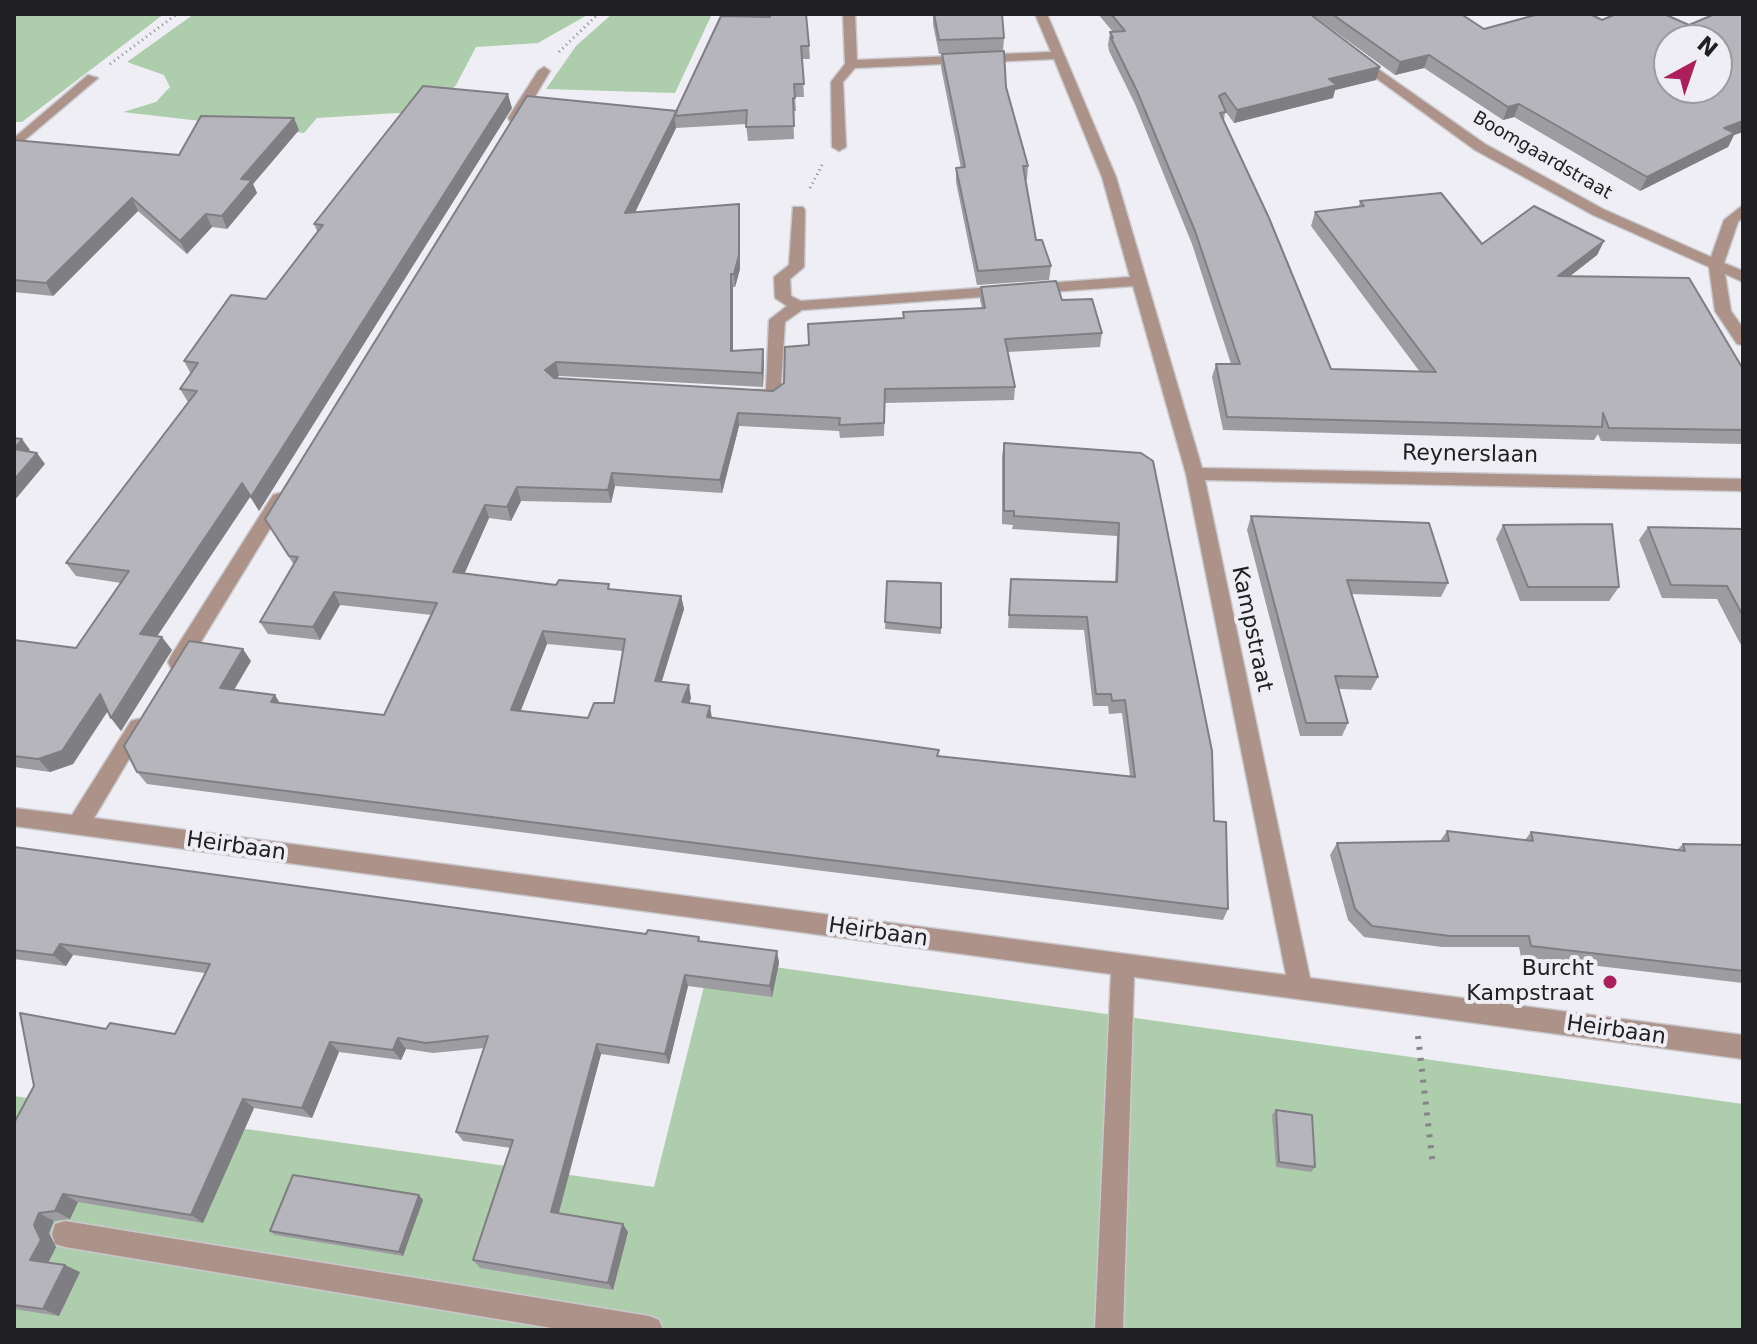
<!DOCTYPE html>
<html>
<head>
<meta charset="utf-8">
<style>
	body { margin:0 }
	#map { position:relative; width:1757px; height:1344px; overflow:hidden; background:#eeeef4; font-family:"DejaVu Sans",sans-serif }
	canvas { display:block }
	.frame { position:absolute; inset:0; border:16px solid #202022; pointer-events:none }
	.north { position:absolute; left:1653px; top:24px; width:80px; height:80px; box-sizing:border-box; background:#eeeef4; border:2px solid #9c9ca0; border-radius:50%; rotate:40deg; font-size:22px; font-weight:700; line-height:32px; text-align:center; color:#202022 }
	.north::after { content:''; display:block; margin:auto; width:28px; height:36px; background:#ac1f5c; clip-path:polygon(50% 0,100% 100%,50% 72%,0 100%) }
</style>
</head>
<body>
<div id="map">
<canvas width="1757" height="1344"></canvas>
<div class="frame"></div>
<div class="north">N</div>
</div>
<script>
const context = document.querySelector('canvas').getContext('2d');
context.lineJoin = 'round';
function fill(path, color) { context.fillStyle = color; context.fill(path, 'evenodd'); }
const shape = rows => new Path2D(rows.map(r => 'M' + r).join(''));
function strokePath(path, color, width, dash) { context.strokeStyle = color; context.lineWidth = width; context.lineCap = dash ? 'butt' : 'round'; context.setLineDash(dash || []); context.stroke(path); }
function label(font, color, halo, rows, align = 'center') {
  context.font = font + ' "DejaVu Sans",sans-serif'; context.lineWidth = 8; context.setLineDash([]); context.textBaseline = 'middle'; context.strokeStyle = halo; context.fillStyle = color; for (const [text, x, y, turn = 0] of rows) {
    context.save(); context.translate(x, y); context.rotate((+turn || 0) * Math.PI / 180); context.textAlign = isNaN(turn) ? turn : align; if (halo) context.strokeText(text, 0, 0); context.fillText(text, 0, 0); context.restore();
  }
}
fill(shape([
	[14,14,164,14,22,122,14,122],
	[194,14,589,14,538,43,476,47,456,85,430,116,397,113,317,118,304,133,123,112,156,102,170,87,164,75,127,62],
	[612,14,712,14,675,93,546,89,576,46],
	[711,958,1743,1104,1743,1330,14,1330,14,1096,654,1187]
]), '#aecdac');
const minor = shape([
	[843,14,855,14,857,60,1051,52,1035,14,1047,14,1116,177,1202,468,1743,479,1743,491,1205,480,1310,978,1743,1035,1743,1059,1134,977,1123,1330,1095,1330,1111,974,14,826,14,808,72,815,131,721,138,719,145,721,148,727,94,818,1286,975,1186,474,1133,286,802,310,785,322,780,400,756,400,748,395,756,390,766,390,769,320,787,306,775,298,774,277,789,265,793,207,803,207,805,210,804,267,790,279,791,296,801,301,1130,277,1102,177,1054,59,855,68,843,82,846,147,839,151,832,147,831,82,845,64,843,14],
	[1358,55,1485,144,1603,209,1711,257,1724,220,1743,205,1743,217,1738,222,1724,263,1743,271,1743,282,1725,274,1731,311,1743,328,1743,345,1737,344,1715,311,1709,267,1593,215,1475,150,1354,62,1352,59,1358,55],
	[544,67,550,71,522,118,510,121,508,118,538,71,544,67],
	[88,75,98,78,14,149,14,138,88,75],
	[279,493,288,499,185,668,171,668,168,662,171,656,273,495,279,493],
	[65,1221,649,1316,659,1320,663,1330,564,1330,65,1247,55,1244,52,1234,55,1224,65,1221]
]);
strokePath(minor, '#c9c9ce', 3);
strokePath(shape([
	[559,52,598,14],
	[110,64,177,14],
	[810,188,822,165]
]), '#86868a', 3, [1, 4]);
strokePath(shape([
	[1418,1036,1433,1166]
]), '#86868a', 6, [3, 8]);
fill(minor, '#ac9288');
fill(shape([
	[933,14,1002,14,1004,38,1003,51,1006,87,1028,166,1027,180,1025,180,1036,240,1051,266,1049,280,977,285,956,182,956,168,961,168,941,67,942,54,985,52,939,54,933,24],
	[1098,14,1310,14,1376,80,1335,90,1333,98,1234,123,1225,111,1224,121,1331,369,1420,372,1311,226,1315,212,1359,206,1360,201,1482,244,1604,241,1597,255,1569,277,1743,369,1743,444,1601,441,1598,434,1594,440,1223,430,1212,377,1216,364,1231,364,1192,244,1135,104,1109,51,1108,45,1110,32,1113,32],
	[1311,14,1461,14,1484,29,1602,20,1689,25,1743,14,1743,132,1734,135,1728,147,1640,191,1514,117,1503,120,1424,68,1395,75],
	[721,16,809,46,810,59,802,59,804,97,795,97,796,111,793,111,794,139,748,141,746,124,676,128,634,213,739,204,740,269,735,287,733,287,733,351,764,362,763,387,559,376,556,378,773,391,784,383,809,345,903,318,903,312,982,308,980,300,981,287,1062,300,1102,333,1100,347,1008,352,1015,387,1014,400,885,403,884,436,840,438,839,431,739,426,722,493,615,486,611,503,521,501,511,521,489,518,464,574,556,585,611,589,681,596,684,609,662,681,691,698,689,703,712,718,938,756,1130,776,1122,713,1109,714,1108,706,1093,706,1084,630,1008,628,1011,579,1115,582,1117,536,1012,529,1013,525,1002,524,1002,456,1004,443,1141,453,1214,821,1228,909,1223,920,815,870,147,784,137,772,251,661,234,690,280,703,384,715,432,615,340,605,320,640,268,634,260,622,294,565,265,519,677,111],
	[547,644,623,651,614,703,588,718,520,711],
	[512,108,259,511,250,497,157,636,172,650,121,731,111,718,108,711,73,764,50,772,14,767,14,640,76,648,121,583,76,576,66,563,188,402,180,389,191,374,184,361,266,299,317,231,314,224],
	[299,130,253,184,257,193,227,229,212,227,187,254,138,211,53,296,14,292,14,140,179,155],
	[1251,516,1448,583,1441,597,1352,594,1378,677,1371,690,1338,689,1348,723,1342,736,1300,736,1247,530],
	[1503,525,1619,587,1609,601,1520,601,1496,539],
	[1648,527,1743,529,1743,649,1717,599,1662,598,1639,540],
	[887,581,941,583,941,634,885,629],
	[1447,831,1525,840,1531,832,1677,850,1683,844,1743,845,1743,983,1521,957,1519,947,1442,947,1364,937,1348,920,1330,855,1337,843,1440,841],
	[14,847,646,934,699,937,700,941,777,951,779,963,772,997,688,986,669,1064,601,1054,558,1213,628,1232,613,1290,480,1268,473,1260,511,1148,463,1141,456,1132,484,1048,433,1053,406,1049,401,1060,339,1052,312,1118,254,1108,203,1223,78,1202,70,1219,54,1221,49,1233,56,1247,48,1263,80,1272,59,1316,14,1309,14,1123,106,1029,175,1034,205,973,73,955,66,966,14,959],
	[1276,1110,1315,1167,1311,1172,1276,1167,1272,1115],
	[419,1195,423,1200,403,1256,275,1235,270,1231]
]), '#9d9ca1');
fill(shape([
	[1429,55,1424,68,1395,75,1400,62],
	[1380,67,1376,80,1335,90,1333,98,1234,123,1237,110,1329,79],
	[508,94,512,108,259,511,251,497],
	[1519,104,1514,117,1503,120,1508,107],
	[674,116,676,128,628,227,625,213],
	[294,118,299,130,253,184,257,193,227,229,222,216,241,179],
	[1743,121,1743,132,1734,135,1728,147,1640,191,1647,177,1724,128],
	[132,198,138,211,53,296,46,283],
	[739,204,740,269,735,287,734,274],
	[206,214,212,227,187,254,180,241],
	[1604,241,1597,255,1552,290,1558,276],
	[731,274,733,287,733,364,731,351],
	[763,349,764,362,763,387,762,373],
	[556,362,559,376,548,383,545,370],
	[738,413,739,426,722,493,720,480],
	[22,439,30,450,22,460,14,449],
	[37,453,45,464,14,501,14,480],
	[612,473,615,486,611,503,608,490],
	[242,483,250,497,150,647,140,634],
	[517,487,521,501,511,521,507,507],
	[485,505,489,518,459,586,453,572],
	[334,592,340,605,320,640,313,627],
	[681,596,684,609,658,693,655,681],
	[543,631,547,644,516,723,511,710],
	[162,637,172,650,121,731,111,718],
	[243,649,251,661,228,700,220,688],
	[689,685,691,698,685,715,682,702],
	[100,694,110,707,73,764,50,772,38,759],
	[275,695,283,708,271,702],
	[710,706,712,718,707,717],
	[60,944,73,955,66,966,53,955],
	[777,951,779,963,772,997,770,986],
	[685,975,688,986,669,1064,665,1054],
	[398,1038,406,1049,401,1060,393,1050],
	[330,1042,339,1052,312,1118,302,1108],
	[597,1044,601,1054,557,1220,551,1212],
	[243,1099,254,1108,203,1223,191,1215],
	[63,1194,78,1202,70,1219,55,1211],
	[419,1195,423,1200,403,1256,399,1252],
	[39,1213,54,1221,49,1233,56,1247,46,1267,30,1260,34,1225],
	[623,1224,628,1232,613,1290,608,1283],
	[65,1265,80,1272,59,1316,43,1309]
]), '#7f7f83');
const building = shape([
	[770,14,806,14,809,46,801,46,804,84,794,84,795,98,793,98,794,126,746,127,747,110,674,116,721,16,770,17,770,14],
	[934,14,1002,14,1004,38,939,40,934,14],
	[1111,14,1310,14,1380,67,1329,79,1337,85,1237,110,1225,93,1219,96,1226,112,1220,113,1269,218,1331,369,1436,372,1315,212,1364,206,1360,201,1441,193,1482,244,1534,206,1604,241,1558,276,1689,278,1743,369,1743,430,1609,428,1603,413,1602,427,1227,417,1216,364,1240,364,1195,231,1137,91,1111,38,1113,38,1110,32,1125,31,1111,14],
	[1332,14,1461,14,1484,29,1539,14,1590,14,1602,20,1616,14,1664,14,1689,25,1715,14,1743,14,1743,121,1724,128,1735,133,1647,177,1519,104,1508,107,1429,55,1400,62,1332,14],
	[1669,40,1717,40,1717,88,1669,88,1669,40],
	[1004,51,1006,87,1028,166,1023,166,1036,240,1042,240,1051,266,978,271,956,168,965,167,942,54,1004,51],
	[423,86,508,94,251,497,242,483,140,634,162,637,111,718,100,694,62,751,38,759,14,756,14,640,76,648,129,571,66,563,197,391,180,389,198,363,184,361,231,295,266,299,323,225,314,224,423,86],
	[527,96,677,111,625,213,739,204,739,255,734,274,731,274,731,351,763,349,762,373,556,362,545,370,554,378,773,391,784,383,785,347,809,345,808,324,904,318,903,312,985,308,981,287,1056,281,1062,300,1092,299,1102,333,1005,339,1015,387,885,389,884,423,839,425,840,418,738,413,720,480,612,473,608,490,517,487,507,507,485,505,453,572,556,585,559,580,609,584,608,589,681,596,655,681,689,685,682,702,710,706,707,717,939,750,937,756,1135,777,1125,700,1112,701,1111,694,1096,694,1087,617,1009,615,1011,579,1117,582,1119,523,1014,516,1014,511,1004,511,1004,443,1141,453,1153,461,1195,667,1212,751,1214,821,1226,822,1228,909,814,858,137,772,124,746,189,641,243,649,220,688,275,695,271,702,384,715,437,603,334,592,313,627,260,622,298,557,289,556,265,519,527,96],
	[543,631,625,639,614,703,594,703,588,718,511,710,543,631],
	[201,116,294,118,241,179,252,180,222,216,206,214,180,241,132,198,46,283,14,280,14,140,179,155,201,116],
	[14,438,22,439,14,449,14,438],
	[14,449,37,453,14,480,14,449],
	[1251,516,1429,523,1448,583,1347,580,1378,677,1335,676,1348,723,1306,723,1251,516],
	[1612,524,1619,587,1528,587,1503,525,1612,524],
	[1648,527,1743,529,1743,616,1727,586,1671,585,1648,527],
	[887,581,941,583,941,628,885,622,887,581],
	[1447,831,1533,841,1531,832,1685,851,1683,844,1743,845,1743,971,1531,946,1529,936,1450,936,1372,926,1355,909,1337,843,1449,841,1447,831],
	[14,847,646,934,648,930,699,937,698,941,777,951,770,986,685,975,665,1054,597,1044,551,1212,623,1224,608,1283,473,1260,513,1140,456,1132,488,1036,426,1043,398,1038,393,1050,330,1042,302,1108,243,1099,191,1215,63,1194,55,1211,39,1213,34,1225,41,1240,30,1260,65,1265,43,1309,14,1305,14,1123,34,1086,20,1013,106,1029,110,1023,175,1034,210,964,60,944,53,955,14,950,14,847],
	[1276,1110,1312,1115,1315,1167,1279,1162,1276,1110],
	[293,1175,419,1195,399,1252,270,1231,293,1175]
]);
fill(building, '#b6b5bb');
strokePath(building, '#7f7f83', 2);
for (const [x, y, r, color] of [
	[1610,982,8,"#ac1f5c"]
]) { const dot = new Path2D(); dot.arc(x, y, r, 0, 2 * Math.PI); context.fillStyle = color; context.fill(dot); strokePath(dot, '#eeeef4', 3); }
label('18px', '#202022', '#eeeef4', [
	["Boomgaardstraat",1542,156,30]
]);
label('22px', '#202022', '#eeeef4', [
	["Reynerslaan",1470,455,1],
	["Kampstraat",1251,629,78],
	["Heirbaan",236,847,8],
	["Heirbaan",878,933,8],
	["Heirbaan",1616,1031,8]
]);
label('22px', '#202022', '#eeeef4', [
	["Burcht",1594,969],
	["Kampstraat",1594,994]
], 'right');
</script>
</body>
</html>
